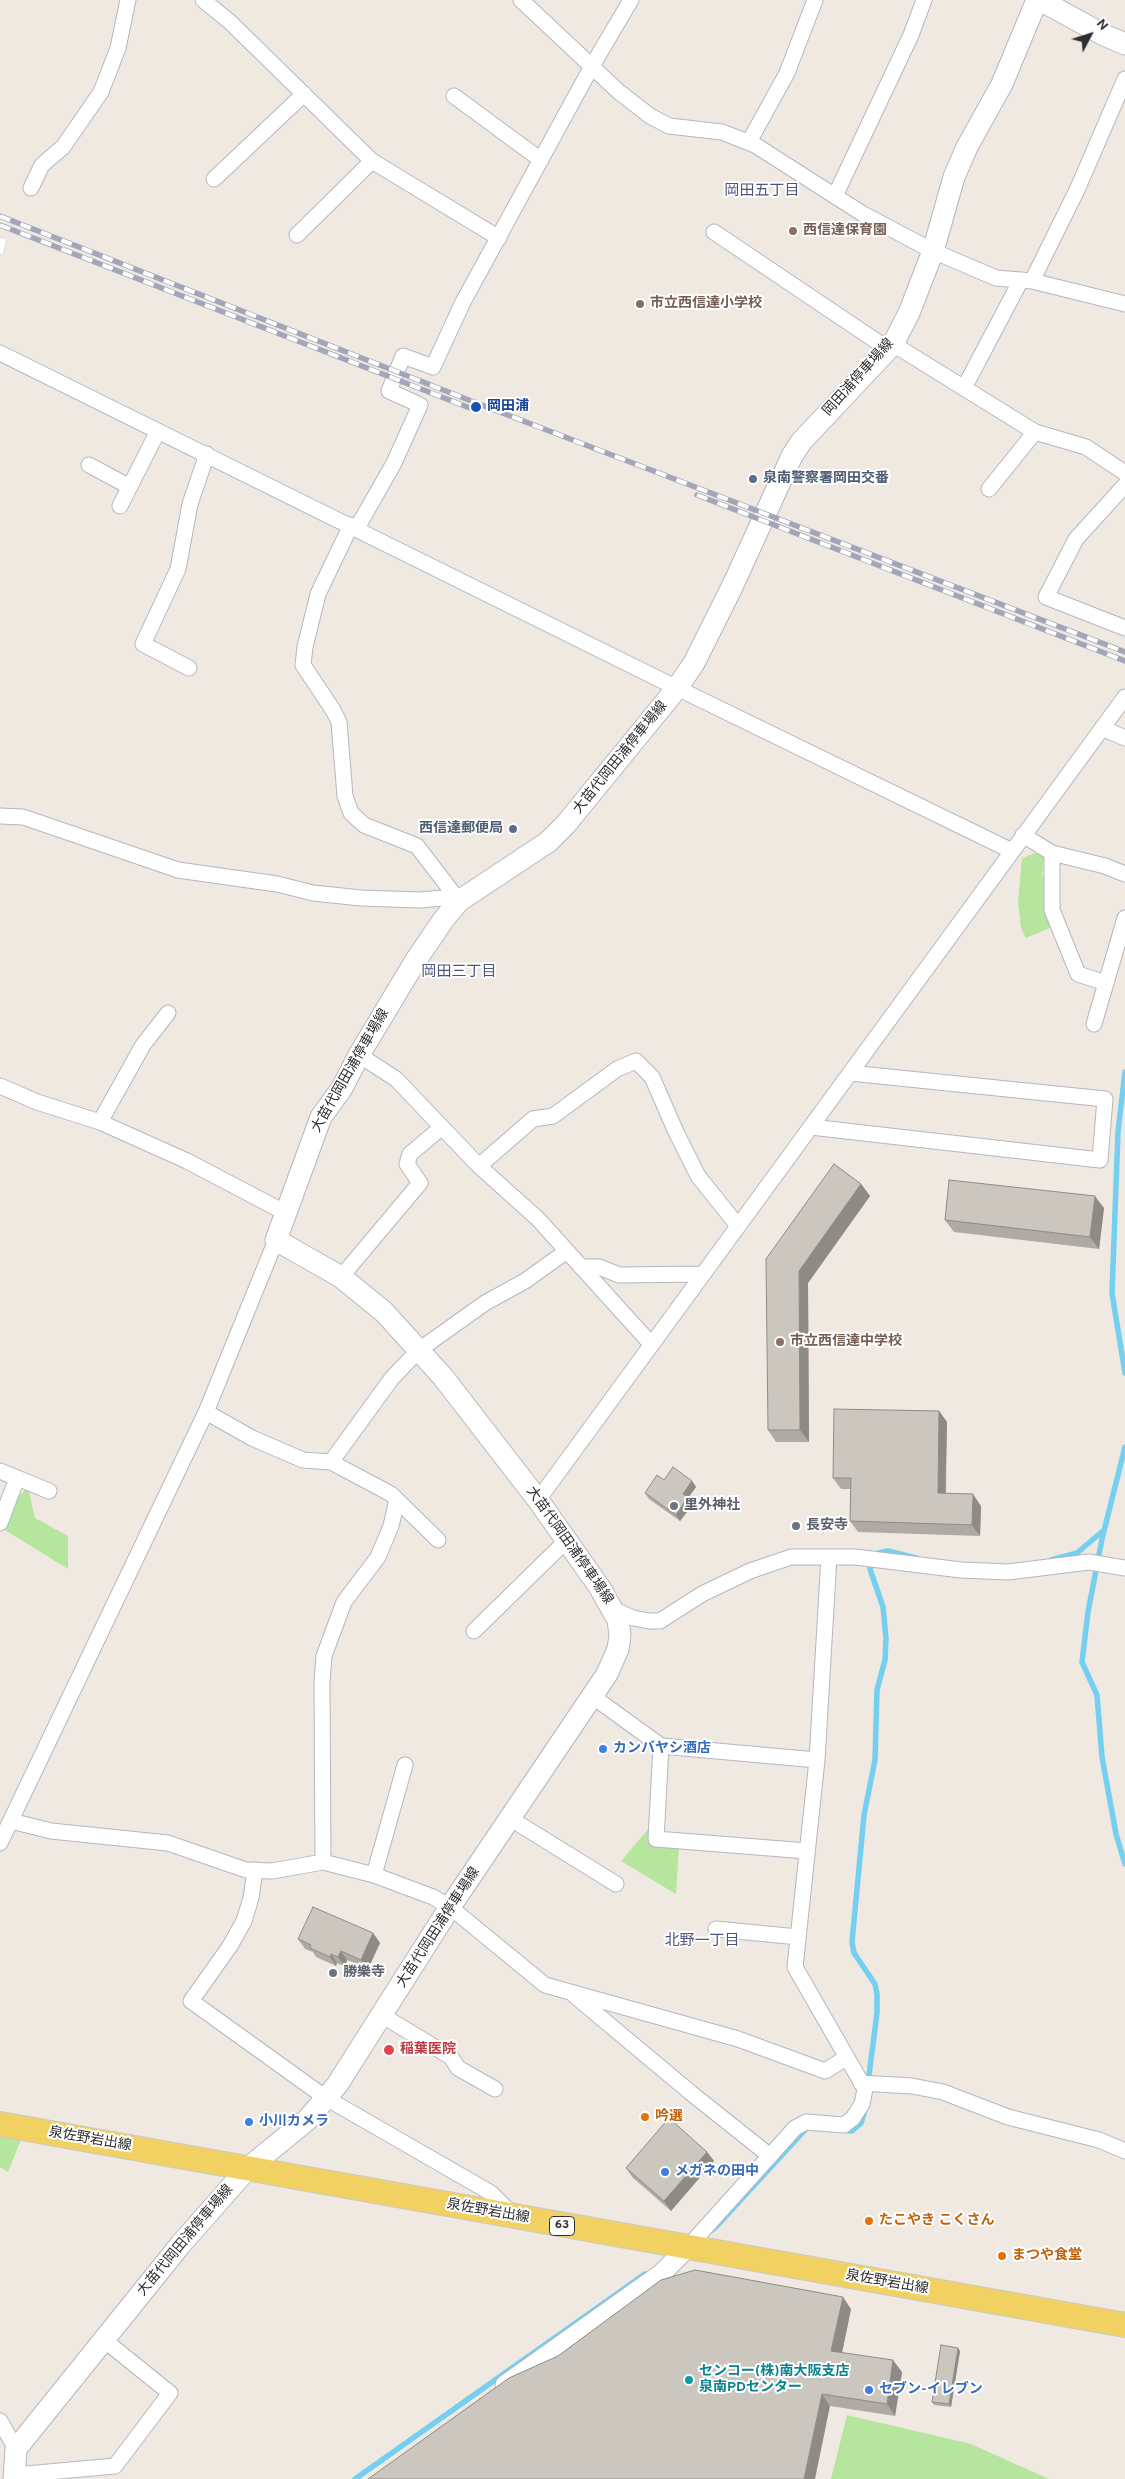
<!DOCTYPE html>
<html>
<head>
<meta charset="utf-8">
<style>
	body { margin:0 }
	#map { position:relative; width:1125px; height:2479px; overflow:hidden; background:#efe9e1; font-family:Overpass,sans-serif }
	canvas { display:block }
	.north { position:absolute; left:1065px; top:10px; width:50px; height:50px; -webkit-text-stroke:4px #fff; paint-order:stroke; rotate:50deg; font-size:14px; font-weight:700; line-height:20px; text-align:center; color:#2e2e2e }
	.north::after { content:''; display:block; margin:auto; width:18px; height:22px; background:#2e2e2e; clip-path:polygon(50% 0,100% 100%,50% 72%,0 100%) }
</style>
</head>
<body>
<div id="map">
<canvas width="1125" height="2479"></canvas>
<div class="north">N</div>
</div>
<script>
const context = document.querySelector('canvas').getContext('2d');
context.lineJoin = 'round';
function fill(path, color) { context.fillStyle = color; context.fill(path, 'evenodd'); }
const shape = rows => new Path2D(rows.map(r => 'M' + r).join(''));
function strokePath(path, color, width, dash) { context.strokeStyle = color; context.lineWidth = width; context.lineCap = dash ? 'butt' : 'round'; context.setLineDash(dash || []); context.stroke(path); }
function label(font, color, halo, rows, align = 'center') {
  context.font = font + ' Overpass,"Noto Sans JP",sans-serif'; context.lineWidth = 4; context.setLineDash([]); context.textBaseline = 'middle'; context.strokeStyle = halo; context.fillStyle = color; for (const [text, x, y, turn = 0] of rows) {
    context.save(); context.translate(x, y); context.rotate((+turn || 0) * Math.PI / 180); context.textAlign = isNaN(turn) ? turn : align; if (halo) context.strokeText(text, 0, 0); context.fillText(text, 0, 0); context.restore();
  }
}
fill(shape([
	[1035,853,1044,857,1042,876,1049,877,1052,927,1026,938,1021,928,1018,902,1022,858],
	[28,1487,35,1518,68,1536,68,1569,5,1530,18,1497],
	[650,1827,679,1845,676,1894,621,1861],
	[0,2132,22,2137,8,2172,0,2167],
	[847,2415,971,2444,1049,2479,831,2479]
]), '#b6e59e');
strokePath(shape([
	[1125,1072,1118,1132,1112,1293,1125,1373],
	[1125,1447,1102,1539,1088,1612,1082,1662,1097,1695,1102,1757,1116,1834,1125,1864],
	[1051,1560,1077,1553,1104,1530],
	[868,2083,877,2013,877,1994,875,1984,854,1953,852,1942,864,1815,875,1760,877,1690,885,1660,886,1638,883,1607,870,1569,878,1553,888,1551,916,1558],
	[840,2130,852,2131,861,2123,865,2110],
	[709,2232,716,2227,805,2130],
	[355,2479,645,2274]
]), '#75cff0', 5.5);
const service = shape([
	[0,250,2,242]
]);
const minor = shape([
	[203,0,230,22,372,161,499,238],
	[521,0,619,92,650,116,669,126,722,132,755,145,863,214,933,251,996,278,1032,281,1125,304],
	[454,96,541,160],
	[749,142,787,73,815,0],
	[214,179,304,94],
	[31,188,42,165,63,147,101,92,118,48,128,0],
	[835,196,911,35,924,0],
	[714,232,888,349],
	[297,235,372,161],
	[1032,281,1077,190,1125,79],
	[893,344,1035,432,1086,447,1125,473],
	[0,353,677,688,1012,851],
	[964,388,1021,280],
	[89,465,130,487],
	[1125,485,1076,539,1046,597,1125,628],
	[989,489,1035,432],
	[120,506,158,431],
	[351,525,318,594,305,647,303,665,333,710,339,722,345,796,351,813,364,825,417,846,459,901],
	[357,528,394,463,420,405,389,391,403,356,433,367,463,302,592,66,631,0],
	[189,668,143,644,178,569,190,504,207,454],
	[1102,728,1125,738],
	[0,816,23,817,178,870,277,884,313,893,361,898,420,900,454,897],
	[1023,835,1052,853,1105,866,1125,874],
	[1052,853,1052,910,1078,974,1106,983],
	[1094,1024,1125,918],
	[359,1055,396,1079,479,1166,538,1219,651,1344],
	[0,1086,37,1102,100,1122,187,1161,286,1213],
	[100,1122,143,1045,168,1013],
	[811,1127,1100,1160,1105,1099,850,1073],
	[479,1166,533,1119,553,1116,617,1069,636,1061,652,1077,676,1132,698,1176,738,1226],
	[581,1267,599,1267,619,1275,703,1274],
	[341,1277,420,1183,407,1164,410,1154,442,1127],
	[206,1412,252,1438,303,1460,331,1462,391,1494,438,1540],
	[331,1462,392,1378,419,1350,485,1303,525,1281,567,1251],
	[0,1471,49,1491],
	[538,1500,1125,697],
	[0,1523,17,1478],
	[612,1609,633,1618,649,1621,660,1621,702,1594,750,1571,791,1557,855,1557,961,1570,1008,1572,1089,1562,1125,1568],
	[474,1631,566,1541],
	[592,1696,661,1746,817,1760],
	[661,1746,656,1839,807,1851],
	[511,1819,616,1884],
	[11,1821,51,1831,168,1843,246,1870,272,1871,323,1862,374,1875,433,1897,450,1907,545,1985,738,2039,825,2071,846,2058],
	[0,1843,206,1412,276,1240],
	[323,1862,322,1682,324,1656,344,1602,378,1557,391,1526,397,1500],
	[255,1870,251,1898,244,1921,230,1946,191,2001,326,2098,491,2193,513,2215],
	[374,1875,405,1765],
	[716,1929,798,1937],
	[575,1996,691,2093,770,2156],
	[383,2016,451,2057,458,2068,495,2089],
	[861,2083,912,2086,943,2092,1008,2117,1099,2140,1125,2151],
	[687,2248,795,2128,806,2122,844,2125,853,2118,862,2104,865,2089,795,1967,817,1760,829,1557],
	[0,2421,16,2449],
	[15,2475,115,2466,170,2393,104,2340]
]);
const tertiary = shape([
	[505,2385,661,2274,687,2248]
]);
const secondary = shape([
	[1040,0,1104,35,1125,44],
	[14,2479,16,2449,181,2244,247,2169,307,2120,337,2085,450,1907,607,1674,618,1649,620,1635,618,1620,600,1588,538,1500,443,1377,384,1312,341,1277,276,1240,321,1117,342,1088,359,1055,416,960,444,919,459,901,548,842,566,824,677,688,694,663,732,587,792,456,801,442,893,344,909,313,933,251,954,177,967,147,1002,84,1037,0]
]);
const primary = shape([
	[0,2124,1125,2325]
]);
strokePath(service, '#b4b7c1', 9);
strokePath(minor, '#b4b7c1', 17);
strokePath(tertiary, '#b4b7c1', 21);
strokePath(secondary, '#b4b7c1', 23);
strokePath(primary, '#c9c9c9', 26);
strokePath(service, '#fff', 8);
strokePath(minor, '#fff', 15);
strokePath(tertiary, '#fff', 19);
strokePath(secondary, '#fff', 21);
strokePath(primary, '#f2d163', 24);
const rail = shape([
	[0,216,479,404,1125,652],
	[0,225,475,410],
	[697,495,1125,661]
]);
strokePath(rail, '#a3a6b8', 5.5);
strokePath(rail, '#fff', 4, [11]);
fill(shape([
	[834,1164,861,1184,870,1196,808,1283,809,1442,776,1442,768,1430],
	[1104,1208,1099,1249,954,1232,945,1220],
	[939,1411,947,1422,946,1493,981,1506,980,1536,858,1532,850,1521,851,1489,841,1489,833,1478],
	[664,1480,692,1481,696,1487,688,1498,693,1504,680,1521,649,1499,645,1493],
	[373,1933,380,1943,368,1969,347,1960,345,1967,337,1963,336,1966,316,1957,313,1952,305,1949,298,1939],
	[707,2152,714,2161,671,2211,632,2177,626,2168],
	[851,2309,842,2352,902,2372,895,2416,830,2406,368,2479],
	[960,2351,951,2407,934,2405,932,2402]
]), '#afaba4');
fill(shape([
	[861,1184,870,1196,808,1283,809,1442,800,1430,799,1271],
	[1095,1196,1104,1208,1099,1249,1090,1237],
	[939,1411,947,1422,945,1504,938,1493],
	[692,1481,696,1487,688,1498,693,1504,680,1521,676,1515,683,1494],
	[973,1494,981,1506,980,1536,972,1525],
	[373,1933,380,1943,368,1969,361,1960],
	[341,1951,347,1960,345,1967,338,1957],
	[331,1954,337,1963,336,1966,330,1957],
	[707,2152,714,2161,671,2211,664,2201],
	[843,2297,851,2309,840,2363,831,2351],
	[958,2348,960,2351,951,2407,949,2404],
	[893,2360,902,2372,895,2416,887,2404],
	[822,2394,830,2406,815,2479,804,2479]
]), '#8e8b86');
const building = shape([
	[834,1164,861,1184,799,1271,800,1430,768,1430,766,1259,834,1164],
	[949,1180,1095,1196,1090,1237,945,1220,949,1180],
	[834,1409,939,1411,938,1493,973,1494,972,1525,850,1521,851,1478,833,1478,834,1409],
	[673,1467,692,1481,683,1494,688,1497,676,1515,645,1493,657,1475,664,1480,673,1467],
	[313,1907,373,1933,361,1960,341,1951,338,1957,331,1954,330,1957,310,1948,311,1945,298,1939,313,1907],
	[669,2118,707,2152,664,2201,626,2168,669,2118],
	[695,2270,843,2297,831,2351,893,2360,887,2404,822,2394,804,2479,368,2479,509,2378,558,2356,661,2280,695,2270],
	[941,2345,958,2348,949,2404,932,2402,941,2345]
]);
fill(building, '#cbc7bf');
strokePath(building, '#8e8b86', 1);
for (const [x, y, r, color] of [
	[793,231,5,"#8d6e63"],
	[640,304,5,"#8d6e63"],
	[476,407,6,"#1a4fb4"],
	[753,479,5,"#5c6f8a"],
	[513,829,5,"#5c6f8a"],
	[780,1342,5,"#8d6e63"],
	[674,1506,5,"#6b7280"],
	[796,1526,5,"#6b7280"],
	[603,1749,5,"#3f7fe0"],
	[333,1973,5,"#6b7280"],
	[389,2050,6,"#e0444e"],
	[645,2117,5,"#e8710a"],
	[249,2122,5,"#3f7fe0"],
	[665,2172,5,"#3f7fe0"],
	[869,2221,5,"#e8710a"],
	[1002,2256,5,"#e8710a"],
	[689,2380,5,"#0f9aa8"],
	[869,2390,5,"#3f7fe0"]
]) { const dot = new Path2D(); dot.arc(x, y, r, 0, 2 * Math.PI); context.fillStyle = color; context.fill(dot); strokePath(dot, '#fff', 2); }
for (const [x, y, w] of [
	[562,2226,25]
]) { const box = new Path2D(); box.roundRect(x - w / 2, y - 9.5, w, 19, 4); context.fillStyle = '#fff'; context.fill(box); strokePath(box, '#2e2e2e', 1); }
label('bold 12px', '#2e2e2e', null, [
	["63",562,2226]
]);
label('bold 14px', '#785e54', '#fff', [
	["西信達保育園",803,231],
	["市立西信達小学校",650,304],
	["市立西信達中学校",790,1342]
], 'left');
label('14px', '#2e2e2e', '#fff', [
	["岡田浦停車場線",859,378,-48],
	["大苗代岡田浦停車場線",621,758,-51],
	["大苗代岡田浦停車場線",351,1071,-60],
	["大苗代岡田浦停車場線",569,1546,55],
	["大苗代岡田浦停車場線",439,1928,-57],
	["泉佐野岩出線",90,2140,10],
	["泉佐野岩出線",488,2212,10],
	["大苗代岡田浦停車場線",186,2241,-50],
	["泉佐野岩出線",887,2283,10]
]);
label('bold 14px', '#164399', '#fff', [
	["岡田浦",487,407]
], 'left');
label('bold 14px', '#4e5e75', '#fff', [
	["泉南警察署岡田交番",763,479],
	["西信達郵便局",503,829,"right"]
], 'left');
label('bold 14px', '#5b616d', '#fff', [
	["里外神社",684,1506],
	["長安寺",806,1526],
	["勝樂寺",343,1973]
], 'left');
label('bold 14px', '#366cbe', '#fff', [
	["カンバヤシ酒店",613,1749],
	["小川カメラ",259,2122],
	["メガネの田中",675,2172],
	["セブン-イレブン",879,2390]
], 'left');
label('bold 14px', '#be3a42', '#fff', [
	["稲葉医院",400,2050]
], 'left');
label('bold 14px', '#c56008', '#fff', [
	["吟選",655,2117],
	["たこやき こくさん",879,2221],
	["まつや食堂",1012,2256]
], 'left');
label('bold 14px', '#0d838f', '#fff', [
	["センコー(株)南大阪支店",699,2372],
	["泉南PDセンター",699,2388]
], 'left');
label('15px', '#4d5680', '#fff', [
	["岡田五丁目",762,192],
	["岡田三丁目",459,973],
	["北野一丁目",702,1942]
]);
</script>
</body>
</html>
